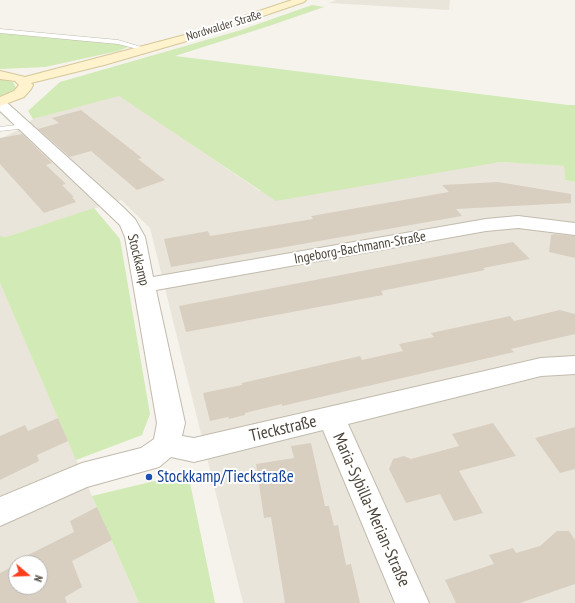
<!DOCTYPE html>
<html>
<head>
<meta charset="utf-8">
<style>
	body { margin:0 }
	#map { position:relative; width:575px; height:603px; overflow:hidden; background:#f6f3ec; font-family:"PT Sans Narrow",sans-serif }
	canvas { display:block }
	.north { position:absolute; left:8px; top:555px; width:40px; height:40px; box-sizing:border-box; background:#fff; border:1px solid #b7b4b0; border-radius:50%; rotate:109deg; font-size:11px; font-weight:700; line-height:16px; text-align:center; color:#4b4439 }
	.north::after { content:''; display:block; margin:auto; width:14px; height:18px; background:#fc3f1d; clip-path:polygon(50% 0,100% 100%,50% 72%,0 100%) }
</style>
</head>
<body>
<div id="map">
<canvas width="575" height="603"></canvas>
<div class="north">N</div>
</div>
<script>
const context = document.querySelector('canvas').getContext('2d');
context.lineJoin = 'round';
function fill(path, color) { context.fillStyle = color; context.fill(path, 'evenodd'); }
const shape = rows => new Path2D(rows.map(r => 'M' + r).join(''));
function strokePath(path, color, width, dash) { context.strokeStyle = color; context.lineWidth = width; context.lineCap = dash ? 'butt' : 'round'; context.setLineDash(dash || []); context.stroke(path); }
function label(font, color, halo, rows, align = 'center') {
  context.font = font + ' "PT Sans Narrow",sans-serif'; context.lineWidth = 4; context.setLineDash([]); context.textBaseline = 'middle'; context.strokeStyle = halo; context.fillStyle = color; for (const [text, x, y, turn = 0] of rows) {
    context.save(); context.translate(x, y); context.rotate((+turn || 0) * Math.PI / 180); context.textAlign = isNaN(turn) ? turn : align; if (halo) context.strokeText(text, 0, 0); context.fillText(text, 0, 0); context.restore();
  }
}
fill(shape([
	[336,0,450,0,449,10,329,3],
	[119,95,260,191,500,162,564,166,565,180,575,182,575,603,243,603,150,228,121,200,6,237,0,236,0,139,16,131,33,119],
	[0,283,92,496,139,603,0,603],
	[16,563,40,563,40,587,16,587]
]), '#eae5da');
fill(shape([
	[312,5,324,7,269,26,175,56,568,105,575,105,575,182,565,180,564,166,500,162,276,201,119,96,33,119,28,111,60,82,241,30],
	[0,33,115,43,128,47,118,51,45,67,0,69],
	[0,79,13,82,16,88,8,94,0,98],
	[94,208,120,239,150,414,142,435,76,460,0,283,0,236,6,237],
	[188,473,215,603,139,603,92,496]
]), '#d2eab5');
fill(shape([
	[81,110,142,158,138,159,165,180,137,190,91,151,70,157,38,129,59,123,52,118],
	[22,134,52,163,46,165,66,184,62,185,74,197,72,197,76,202,44,213,0,164,0,138],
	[498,182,571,194,571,203,456,209,462,216,171,267,164,239,208,231,210,236,313,219,311,216,449,192,442,185],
	[554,234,575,236,575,258,549,252,551,235],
	[513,242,530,259,483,268,485,270,381,291,383,295,324,306,186,332,179,306],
	[560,310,575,314,575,334,511,349,514,352,282,406,282,404,245,413,245,415,229,419,228,417,210,421,203,393,242,385,242,383,360,356,362,360,403,351,399,344,434,337,431,333,510,316,514,321],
	[58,418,68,441,37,455,39,461,0,480,0,436,25,425,28,431],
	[493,423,516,456,459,471,483,513,454,521,440,494,406,503,389,469,393,459,404,456,411,459,459,446,452,434],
	[575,427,575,469,560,473,535,438],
	[311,443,325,506,329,506,334,526,338,525,346,565,351,564,360,603,285,603,271,517,264,518,256,464,294,458,291,446],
	[97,507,112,540,72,561,82,587,65,597,67,603,0,603,0,573,16,565,16,587,40,587,40,563,20,563,25,561,24,557,74,532,70,521],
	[557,531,569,531,575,540,575,584,520,603,456,603,445,580,494,564,489,555,513,548,516,553,540,546]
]), '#d8cfc1');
const lane = shape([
	[0,29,118,40,148,49,145,51,118,44,0,33,0,29],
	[24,124,28,126,27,128,0,131,0,127,24,124]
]);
const street = shape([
	[0,100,5,101,123,207,135,219,145,237,153,277,486,219,518,216,575,223,575,235,518,228,486,231,156,290,185,423,182,436,194,438,541,358,575,356,575,374,541,376,348,424,429,603,395,603,323,430,194,462,171,457,159,467,87,487,0,526,0,497,82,463,141,448,154,439,157,423,125,237,120,225,0,111,0,100]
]);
const secondary = shape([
	[292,0,306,0,304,2,204,36,104,65,31,83,33,85,31,89,24,97,0,106,0,97,14,91,19,85,15,81,0,79,0,71,25,77,196,32,292,0]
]);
strokePath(lane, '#c2bbae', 1);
strokePath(street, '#c2bbae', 2);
strokePath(secondary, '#d6c79b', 2);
fill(lane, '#fff');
fill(street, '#fff');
fill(secondary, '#fff3cd');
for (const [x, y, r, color] of [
	[149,477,4,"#1a4fb4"]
]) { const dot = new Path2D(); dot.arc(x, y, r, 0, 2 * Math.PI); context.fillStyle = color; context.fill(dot); strokePath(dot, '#fff', 1.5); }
label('12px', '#4b4439', '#fff', [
	["Nordwalder Straße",224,26,-17]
]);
label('14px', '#4b4439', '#fff', [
	["Ingeborg-Bachmann-Straße",360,248,-10],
	["Stockkamp",138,260,76]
]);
label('17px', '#4b4439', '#fff', [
	["Tieckstraße",283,429,-13],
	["Maria-Sybilla-Merian-Straße",371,510,66]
]);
label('17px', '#164399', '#fff', [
	["Stockkamp/Tieckstraße",157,477]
], 'left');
</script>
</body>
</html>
